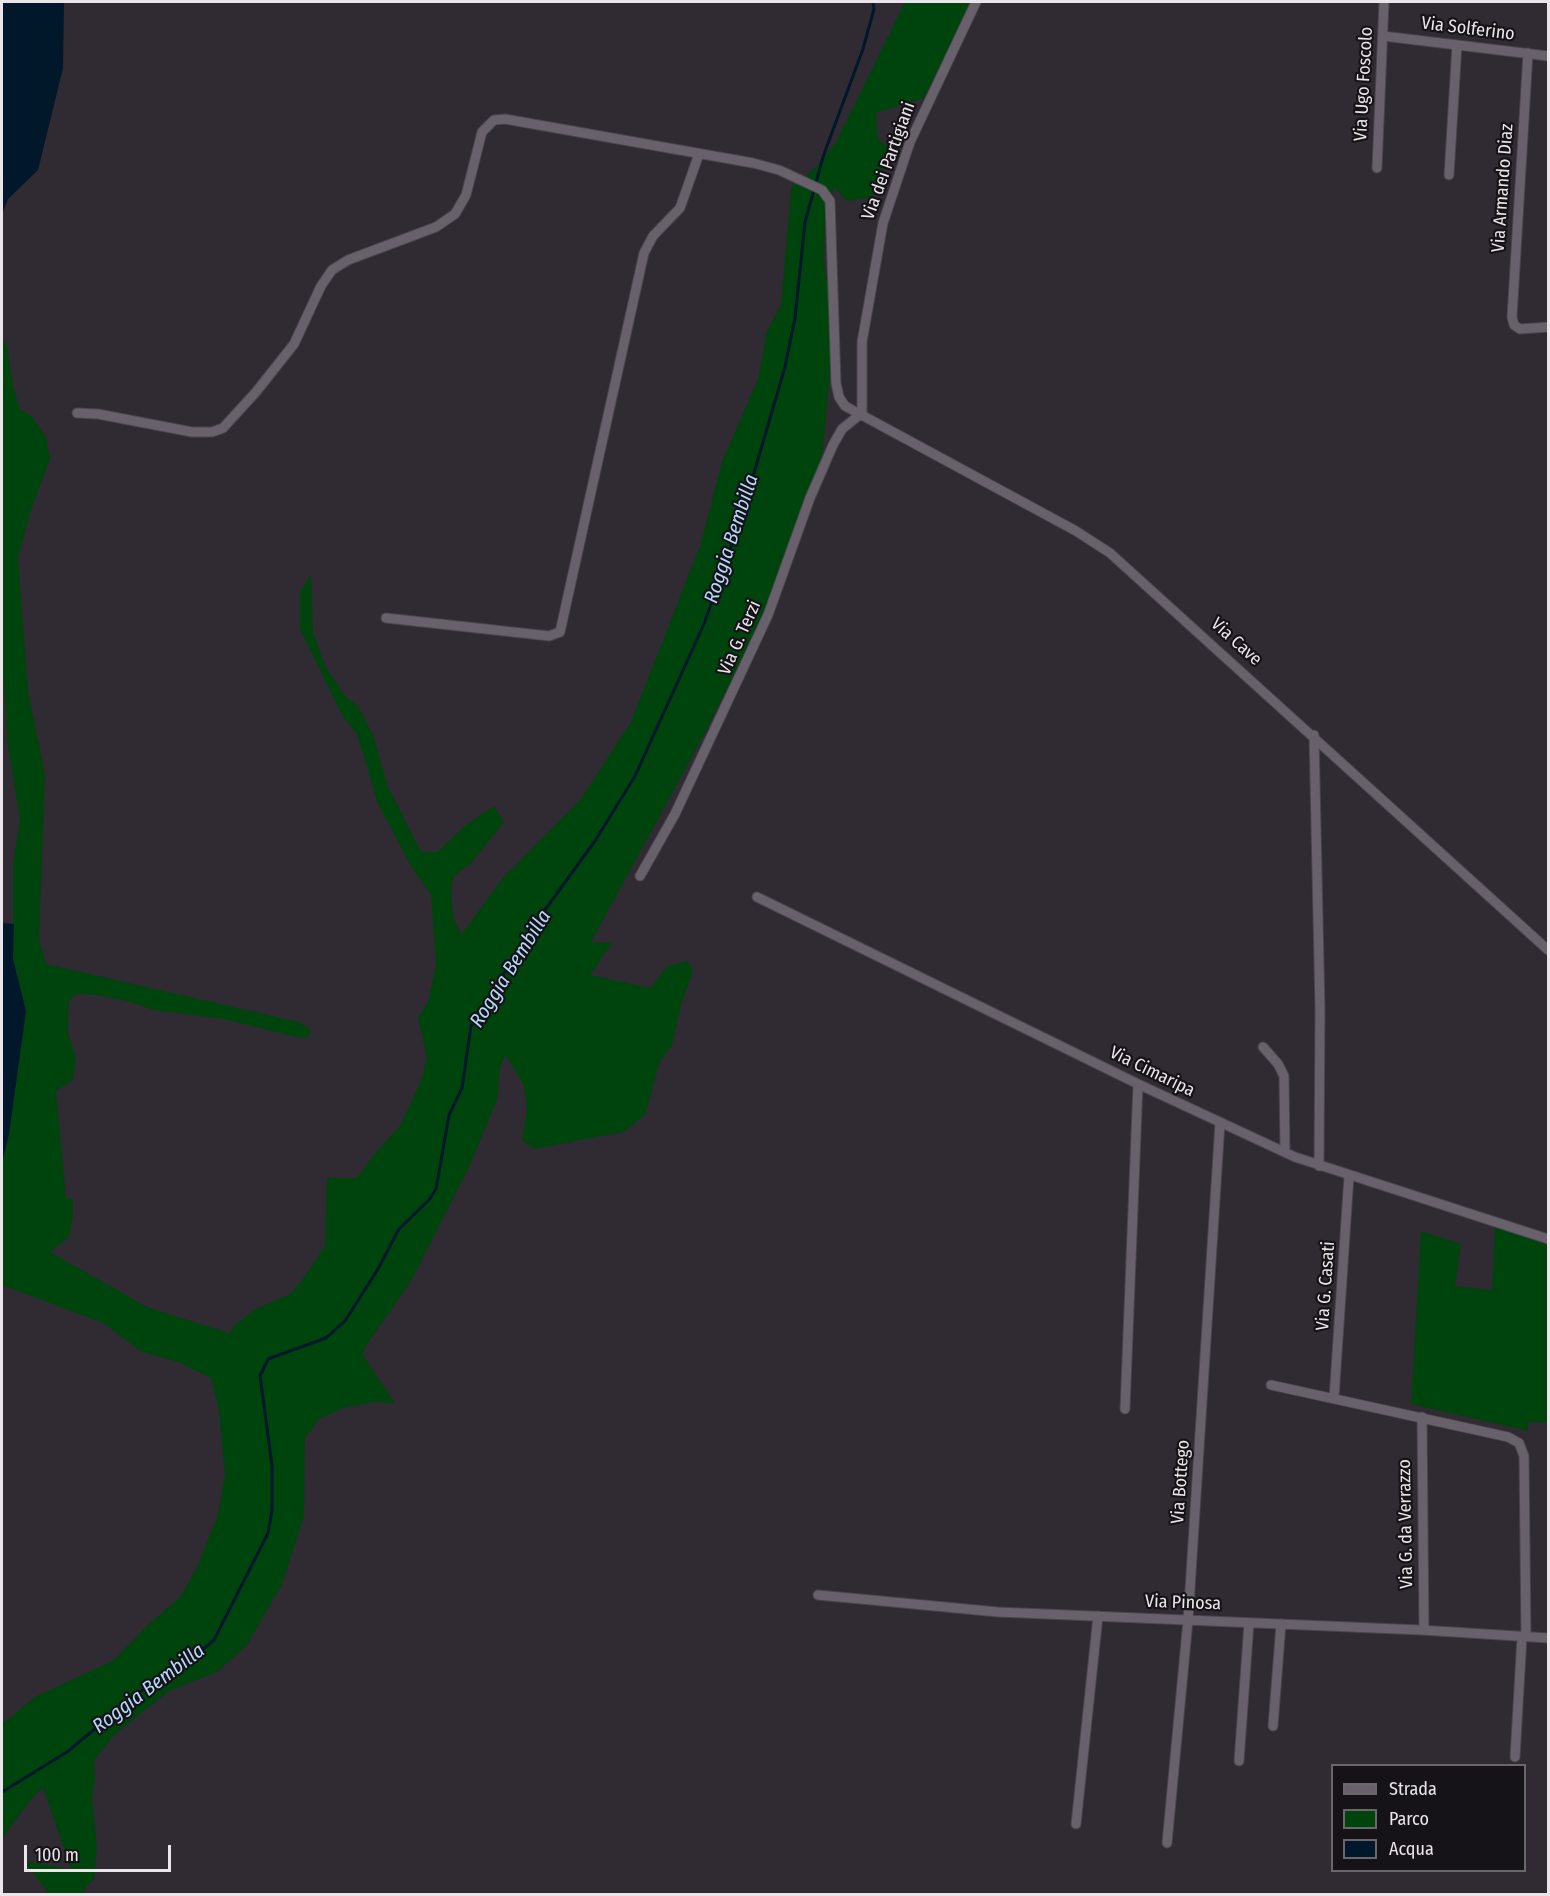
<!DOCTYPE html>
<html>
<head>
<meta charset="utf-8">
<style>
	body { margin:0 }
	#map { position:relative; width:1550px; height:1896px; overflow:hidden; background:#302a33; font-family:"Fira Sans Condensed",sans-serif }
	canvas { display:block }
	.frame { position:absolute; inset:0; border:3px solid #e9e5eb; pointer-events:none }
	.legend { position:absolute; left:1331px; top:1764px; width:195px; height:108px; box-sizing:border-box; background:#161318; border:2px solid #6a676c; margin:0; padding:8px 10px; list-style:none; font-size:18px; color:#e9e5eb }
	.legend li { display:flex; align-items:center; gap:12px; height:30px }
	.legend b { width:30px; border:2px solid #6a676c }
	.scale { position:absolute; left:24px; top:1845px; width:147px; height:27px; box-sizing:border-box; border:3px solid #e9e5eb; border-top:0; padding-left:8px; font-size:18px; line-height:21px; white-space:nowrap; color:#e9e5eb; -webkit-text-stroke:4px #161318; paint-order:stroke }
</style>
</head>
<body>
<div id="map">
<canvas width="1550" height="1896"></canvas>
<div class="frame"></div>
<ul class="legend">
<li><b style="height:8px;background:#68616b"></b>Strada</li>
<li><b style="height:16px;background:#00440d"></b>Parco</li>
<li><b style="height:16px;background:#01172a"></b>Acqua</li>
</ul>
<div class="scale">100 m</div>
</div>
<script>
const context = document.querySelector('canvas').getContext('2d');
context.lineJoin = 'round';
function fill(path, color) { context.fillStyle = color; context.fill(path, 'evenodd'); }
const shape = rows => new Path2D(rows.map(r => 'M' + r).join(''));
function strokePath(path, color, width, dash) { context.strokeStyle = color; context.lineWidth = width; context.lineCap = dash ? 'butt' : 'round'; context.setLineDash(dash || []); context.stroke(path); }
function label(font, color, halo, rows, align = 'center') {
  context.font = font + ' "Fira Sans Condensed",sans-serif'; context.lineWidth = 4.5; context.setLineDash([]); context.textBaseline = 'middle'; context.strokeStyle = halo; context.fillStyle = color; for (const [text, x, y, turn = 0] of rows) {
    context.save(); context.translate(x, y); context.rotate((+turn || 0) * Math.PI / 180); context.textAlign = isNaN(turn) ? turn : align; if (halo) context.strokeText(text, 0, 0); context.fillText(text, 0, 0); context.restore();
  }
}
fill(shape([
	[905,2,972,2,924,98,876,113,878,140,892,149,883,166,873,197,847,201,834,187,825,229,824,263,834,332,822,458,765,611,705,733,591,942,612,943,590,975,651,988,666,967,688,961,693,971,681,1005,672,1046,660,1061,645,1115,623,1132,534,1149,522,1140,527,1111,526,1099,523,1083,505,1055,500,1068,497,1100,469,1167,410,1283,365,1347,363,1355,395,1404,377,1402,346,1407,319,1419,305,1438,304,1516,282,1584,247,1645,217,1672,169,1691,115,1734,94,1760,95,1780,92,1799,97,1847,94,1880,86,1886,84,1894,46,1894,47,1891,24,1861,71,1869,43,1788,31,1799,2,1839,2,1724,35,1697,114,1660,150,1623,180,1597,197,1567,218,1515,225,1475,219,1411,211,1378,178,1362,142,1352,103,1323,2,1285,2,1162,9,1134,26,1011,13,959,13,865,20,820,8,746,2,652,2,340,7,345,13,386,20,409,32,417,46,437,50,459,31,510,18,558,28,691,45,775,39,939,46,964,299,1022,311,1030,307,1038,301,1038,224,1019,154,1010,127,1001,96,995,77,994,69,1000,68,1033,76,1058,73,1080,56,1091,66,1198,73,1199,73,1216,69,1237,50,1252,147,1307,229,1333,236,1324,254,1310,290,1294,302,1280,325,1246,327,1178,357,1178,375,1153,400,1126,420,1083,427,1059,418,1017,428,1002,436,966,431,895,411,866,378,804,357,734,343,717,300,629,300,592,311,574,313,632,325,666,345,696,358,706,373,735,388,787,421,852,437,852,466,825,494,806,504,822,472,862,454,876,451,890,453,917,461,935,503,878,580,800,631,722,700,546,722,462,758,379,767,331,781,305,791,188,813,170,836,142],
	[1495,1226,1548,1242,1548,1423,1528,1422,1528,1431,1411,1404,1421,1231,1461,1244,1455,1286,1492,1290]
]), '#00440d');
fill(shape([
	[2,2,64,2,63,68,38,170,8,199,2,214],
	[2,923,14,924,13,959,26,1011,9,1134,2,1162]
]), '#01172a');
strokePath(shape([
	[2,1792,67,1752,141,1691,190,1660,214,1640,268,1533,272,1510,272,1465,260,1376,268,1359,326,1338,345,1321,378,1269,399,1229,429,1200,436,1189,449,1115,462,1088,471,1026,534,925,595,841,635,776,704,624,740,521,785,367,795,318,805,222,824,154,863,49,874,9,873,2]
]), '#01172a', 3);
const minor = shape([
	[1383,36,1548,56],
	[1528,53,1512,317,1514,325,1520,329,1548,327],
	[1377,168,1384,2],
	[1449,175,1457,45],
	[77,413,98,414,192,432,212,432,223,428,256,392,294,344,321,286,332,270,348,260,436,227,455,214,466,195,482,132,494,120,505,119,753,163,779,170,822,190,830,201,836,383,839,397,845,406,1076,531,1110,553,1548,950],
	[862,413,862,342,883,223,910,142,976,2],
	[386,618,549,636,560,632,644,253,653,236,680,208,699,154],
	[1314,735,1320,1009,1319,1166],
	[640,876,675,814,768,615,810,498,833,445,842,429,862,413],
	[757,897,1138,1084,1295,1157,1548,1239],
	[1263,1047,1278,1064,1284,1076,1285,1152],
	[1271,1385,1508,1437,1519,1443,1524,1456,1526,1637],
	[1334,1398,1349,1176],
	[1125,1409,1138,1084],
	[1422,1417,1424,1630],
	[818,1595,998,1612,1421,1630,1548,1638],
	[1273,1726,1281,1624],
	[1515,1757,1522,1637],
	[1239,1761,1249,1623],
	[1076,1824,1098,1616],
	[1167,1843,1188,1620,1220,1123]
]);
strokePath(minor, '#4a454c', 11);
strokePath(minor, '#68616b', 9);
label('18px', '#e9e5eb', '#161318', [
	["Via Solferino",1468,29,7],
	["Via Ugo Foscolo",1364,84,-87],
	["Via dei Partigiani",889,161,-70],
	["Via Armando Diaz",1503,188,-86],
	["Via G. Terzi",740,638,-66],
	["Via Cave",1236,642,42],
	["Via Cimaripa",1152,1072,26],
	["Via G. Casati",1326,1286,-86],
	["Via Bottego",1181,1482,-86],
	["Via G. da Verrazzo",1406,1524,-91],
	["Via Pinosa",1183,1603,2]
]);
label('italic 20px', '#b4d9f9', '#161318', [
	["Roggia Bembilla",732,539,-72],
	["Roggia Bembilla",511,969,-58],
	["Roggia Bembilla",149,1689,-37]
]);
</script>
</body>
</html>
